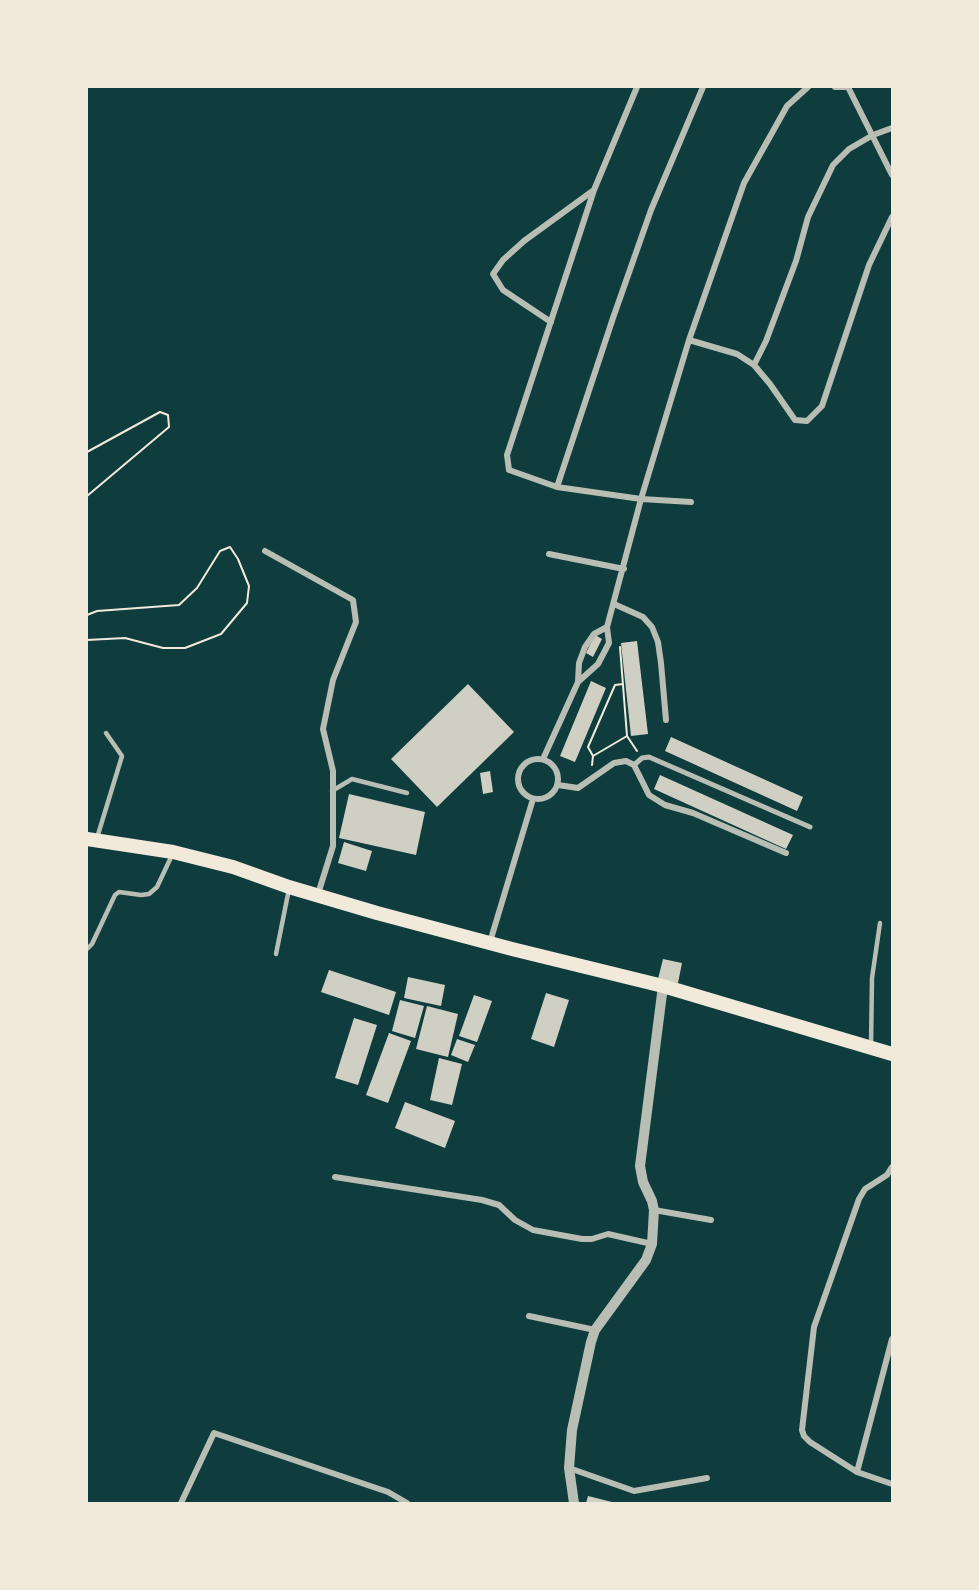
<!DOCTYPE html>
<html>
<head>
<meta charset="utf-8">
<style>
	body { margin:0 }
	#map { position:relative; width:979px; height:1590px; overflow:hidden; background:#0f3d3e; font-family:"IBM Plex Serif",serif }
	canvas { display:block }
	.frame { position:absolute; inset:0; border:88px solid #f1e9da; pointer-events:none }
</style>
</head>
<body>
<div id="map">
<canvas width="979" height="1590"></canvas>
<div class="frame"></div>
</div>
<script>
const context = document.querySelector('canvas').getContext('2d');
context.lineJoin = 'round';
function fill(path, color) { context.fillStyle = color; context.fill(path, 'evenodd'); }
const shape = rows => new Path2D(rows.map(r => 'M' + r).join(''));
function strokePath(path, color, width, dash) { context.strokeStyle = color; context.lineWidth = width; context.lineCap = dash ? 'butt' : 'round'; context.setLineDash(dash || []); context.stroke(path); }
fill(shape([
	[595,635,602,639,593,657,586,653],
	[637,641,648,734,631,736,621,643],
	[591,681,606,688,575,762,560,756],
	[468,684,514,732,437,807,391,759],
	[671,737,803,797,797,811,665,751],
	[490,771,493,792,483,794,480,773],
	[660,775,793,835,786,849,654,789],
	[349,794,425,812,416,855,339,838],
	[344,842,372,851,366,871,338,863],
	[663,959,682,963,678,983,658,979],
	[329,970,396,992,389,1015,321,992],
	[408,977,445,985,441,1006,404,998],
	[546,993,569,1000,554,1047,531,1039],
	[474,995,492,1001,477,1042,459,1036],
	[400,1000,424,1006,415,1038,392,1031],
	[427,1006,458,1014,448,1057,416,1049],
	[354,1018,377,1025,358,1085,335,1078],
	[389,1033,411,1041,388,1103,366,1095],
	[457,1039,475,1045,468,1062,451,1055],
	[439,1058,462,1064,452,1105,430,1100],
	[405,1102,455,1121,445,1148,395,1128],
	[588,1496,612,1502,611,1503,586,1503]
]), '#cfcfc3');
strokePath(shape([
	[87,452,160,412,168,415,169,427,87,496],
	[87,615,97,611,179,605,197,588,220,551,230,547,238,559,249,586,247,603,221,634,185,648,163,648,125,638,87,640],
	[620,647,627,736,637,751],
	[593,756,588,747,615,685,623,684],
	[592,765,593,756,627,736]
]), '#f1e9da', 2);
strokePath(shape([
	[332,791,352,779,407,793],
	[97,838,122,756,106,733],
	[87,949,92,944,115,895,119,892,141,895,149,894,157,887,173,853],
	[276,954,289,889],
	[871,1046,872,978,880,923]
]), '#b8beb3', 4.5);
strokePath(shape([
	[634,765,642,758,649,757,810,827]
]), '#b8beb3', 5);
strokePath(shape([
	[637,87,594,190,507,455,509,470,557,487,641,499,691,502],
	[835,87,846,87],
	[848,87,892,175],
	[551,322,503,290,493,274,503,260,524,241,594,190],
	[689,340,737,354,754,365,770,384,795,420,807,421,822,406,869,265,892,217],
	[754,365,766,341,796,261,808,217,833,165,849,149,873,135,892,128],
	[557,487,613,318,651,210,703,87],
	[265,551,353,600,356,622,333,680,323,729,333,771,333,846,318,894],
	[549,554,624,569],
	[614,604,643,617,652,627,658,642,661,663,666,720],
	[578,682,598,664,609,643,607,627,641,499,689,340,744,183,787,106,808,87],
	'518 779a20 20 0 1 1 40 0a20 20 0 1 1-40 0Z',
	[543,759,578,682,579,663,585,647,594,634,607,627],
	[558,785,578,788,614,763,626,761,634,765,649,795,665,805,693,813,786,853],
	[490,942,533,799],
	[892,1167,887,1175,865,1189,859,1199,814,1327,802,1430,804,1436,810,1442,857,1472,892,1484],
	[335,1177,482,1200,499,1205,515,1220,533,1230,582,1239,592,1239,608,1234,652,1244],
	[654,1210,711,1220],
	[529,1316,595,1330],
	[569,1468,634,1491,707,1478],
	[857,1472,892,1339],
	[181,1503,214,1433,388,1492,407,1503]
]), '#b8beb3', 6);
strokePath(shape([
	[574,1503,569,1468,572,1430,591,1342,595,1330,646,1260,652,1244,654,1210,652,1201,643,1182,640,1166,663,986]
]), '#b8beb3', 10);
strokePath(shape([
	[87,839,173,852,233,867,289,887,377,913,512,949,663,986,892,1054]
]), '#f1e9da', 14);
</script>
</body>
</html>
